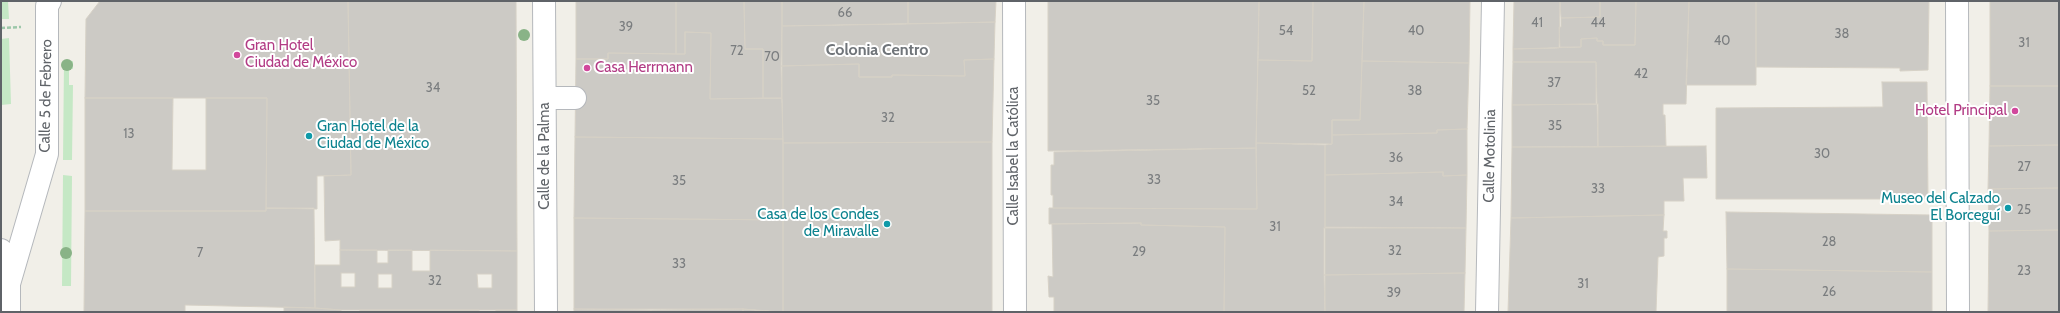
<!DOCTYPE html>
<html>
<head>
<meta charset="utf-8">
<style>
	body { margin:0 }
	#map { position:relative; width:2060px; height:313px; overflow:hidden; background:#f1efe8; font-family:Cabin,sans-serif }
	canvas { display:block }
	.frame { position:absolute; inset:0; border:2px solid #5f6368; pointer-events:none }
</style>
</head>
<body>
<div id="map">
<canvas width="2060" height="313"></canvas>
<div class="frame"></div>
</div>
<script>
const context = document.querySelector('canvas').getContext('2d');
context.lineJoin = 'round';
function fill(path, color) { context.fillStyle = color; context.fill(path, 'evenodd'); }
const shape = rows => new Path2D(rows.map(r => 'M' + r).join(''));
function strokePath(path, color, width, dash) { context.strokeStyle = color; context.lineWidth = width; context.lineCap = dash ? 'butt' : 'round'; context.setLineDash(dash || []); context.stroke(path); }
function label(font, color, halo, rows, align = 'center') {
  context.font = font + ' Cabin,sans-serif'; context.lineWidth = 4; context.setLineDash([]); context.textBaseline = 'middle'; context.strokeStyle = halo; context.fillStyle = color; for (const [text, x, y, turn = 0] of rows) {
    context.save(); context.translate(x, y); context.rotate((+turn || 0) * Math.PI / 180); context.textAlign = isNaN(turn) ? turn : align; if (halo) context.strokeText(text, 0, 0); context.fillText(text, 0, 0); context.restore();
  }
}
fill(shape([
	[1,1,8,1,9,19,1,19],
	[9,38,11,104,1,105,1,39],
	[73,61,73,69,69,69,69,85,73,85,72,160,63,160,64,62],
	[63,175,72,176,71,286,62,286]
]), '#c5e8c5');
const building = shape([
	[100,1,348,1,351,175,317,176,317,209,266,208,267,98,85,98,86,19,100,1],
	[348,1,516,1,517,251,340,250,340,240,325,241,324,176,351,175,348,1],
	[576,1,676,1,676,54,608,53,608,59,576,59,576,1],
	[676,1,744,1,745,49,763,49,763,98,710,99,711,33,685,32,685,54,676,54,676,1],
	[744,1,782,1,782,98,763,98,763,49,745,49,744,1],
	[782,1,908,1,908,24,782,26,782,1],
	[908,1,996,1,995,22,908,24,908,1],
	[1048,1,1259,1,1256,148,1048,151,1048,1],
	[1259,1,1313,1,1312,61,1258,60,1259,1],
	[1313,1,1364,1,1360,120,1332,120,1332,144,1256,143,1258,60,1312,61,1313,1],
	[1364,1,1470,1,1469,63,1362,61,1364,1],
	[1514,1,1560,1,1559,48,1513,49,1514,1],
	[1560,1,1600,1,1600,17,1561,18,1560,1],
	[1600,1,1636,1,1635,45,1603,45,1603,41,1597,41,1597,38,1581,39,1581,47,1560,47,1559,27,1561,27,1561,18,1600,17,1600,1],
	[1636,1,1689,1,1686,104,1663,104,1663,115,1665,115,1666,146,1598,147,1596,62,1513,62,1513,49,1581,47,1581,39,1597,38,1597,41,1603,41,1603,45,1635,45,1636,1],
	[1689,1,1756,1,1756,85,1686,85,1689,1],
	[1756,1,1929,1,1928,70,1900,71,1900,68,1756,67,1756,1],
	[1990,1,2059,1,2059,86,1990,86,1990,1],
	[995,22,994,59,964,60,965,76,892,75,892,77,859,77,859,64,781,66,782,26,995,22],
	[685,32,711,33,710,99,782,98,783,139,575,137,576,59,608,59,608,53,685,54,685,32],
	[994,59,992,142,783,143,781,66,859,64,859,77,892,77,892,75,965,76,964,60,994,59],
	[1362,61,1469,63,1467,129,1437,130,1437,133,1332,135,1332,120,1360,120,1362,61],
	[1513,62,1596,62,1596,104,1512,105,1513,62],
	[1882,82,1927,82,1928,199,1716,199,1716,108,1883,107,1882,82],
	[1990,86,2059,86,2059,145,1989,146,1990,86],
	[85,98,173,98,172,170,206,170,206,98,267,98,266,211,85,211,85,98],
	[1598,104,1598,147,1512,147,1512,105,1598,104],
	[1467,129,1467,175,1443,176,1443,172,1325,175,1325,145,1332,144,1332,135,1437,133,1437,130,1467,129],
	[575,137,783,139,783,220,574,218,575,137],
	[992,142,992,312,783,312,783,143,992,142],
	[1256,143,1325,145,1325,312,1224,312,1225,227,1141,225,1141,223,1049,224,1049,208,1257,209,1256,143],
	[2059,145,2059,188,1988,189,1989,146,2059,145],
	[1706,146,1707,178,1683,178,1684,201,1664,201,1664,215,1511,218,1512,147,1706,146],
	[1256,148,1257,209,1053,208,1053,195,1051,195,1051,165,1054,165,1054,152,1256,148],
	[1443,172,1443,176,1467,175,1466,228,1325,227,1325,175,1443,172],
	[2059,188,2059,230,1989,231,1988,189,2059,188],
	[266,208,314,208,315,308,185,305,185,312,84,312,85,211,266,211,266,208],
	[1726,212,1932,215,1932,272,1727,269,1726,212],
	[1664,215,1663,231,1667,231,1667,238,1664,238,1664,256,1658,257,1656,312,1508,312,1511,218,1664,215],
	[574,218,783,220,783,312,743,309,574,309,574,218],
	[1141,223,1141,225,1225,227,1224,312,1054,312,1054,297,1049,297,1048,276,1053,277,1052,224,1141,223],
	[1324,228,1466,228,1465,273,1324,275,1324,228],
	[2059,230,2059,312,1988,312,1989,231,2059,230],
	[340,250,377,250,377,263,388,263,388,250,412,250,412,271,430,271,430,250,517,251,517,310,341,310,315,308,315,265,340,265,340,250],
	[341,273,355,273,355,287,341,287,341,273],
	[378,274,392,274,392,288,378,288,378,274],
	[477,274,492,274,492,288,478,288,477,274],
	[1727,269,1932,272,1932,312,1727,312,1727,269],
	[1465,273,1464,312,1325,312,1324,275,1465,273],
	[284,307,315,308,341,310,341,312,284,312,284,307],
	[574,309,651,310,651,312,574,312,574,309],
	[743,309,775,312,743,312,743,309],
	[743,309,743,312,651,312,651,310,743,309],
	[360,310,479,310,479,312,360,312,360,310],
	[496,310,517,310,517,312,496,312,496,310]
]);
fill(building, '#cccac5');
strokePath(building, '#d6d1c6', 1);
const minor = shape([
	[544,1,546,312],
	[1014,1,1015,312],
	[1957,1,1958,312],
	[545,98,575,98],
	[1,250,9,284,9,312],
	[9,284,47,154,47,6,50,1],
	[1487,312,1493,1]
]);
strokePath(minor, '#b5b8bc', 24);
strokePath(shape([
	[1,28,21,27]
]), '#9cc7a9', 2.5, [4, 2]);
strokePath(minor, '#fff', 22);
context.fillStyle = '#89b387';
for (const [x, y] of [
	[524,35],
	[67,65],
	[66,253]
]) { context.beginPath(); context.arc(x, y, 6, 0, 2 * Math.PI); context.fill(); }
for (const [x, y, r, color] of [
	[237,55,4,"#d1479c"],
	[587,68,4,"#d1479c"],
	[2015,111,4,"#d1479c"],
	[309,136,4,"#0f9aa8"],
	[2008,208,4,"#0f9aa8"],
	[887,224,4,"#0f9aa8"]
]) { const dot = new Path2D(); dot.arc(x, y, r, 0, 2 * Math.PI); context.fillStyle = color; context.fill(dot); strokePath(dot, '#fff', 1.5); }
label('13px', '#7a7d7f', null, [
	["66",845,13],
	["41",1537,23],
	["44",1598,23],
	["39",626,27],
	["54",1286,31],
	["40",1416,31],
	["38",1842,34],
	["40",1722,41],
	["31",2024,43],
	["72",737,51],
	["70",772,57],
	["42",1641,74],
	["37",1554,83],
	["34",433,88],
	["52",1309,91],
	["38",1415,91],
	["35",1153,101],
	["32",888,118],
	["35",1555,126],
	["13",129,134],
	["30",1822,154],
	["36",1396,158],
	["27",2024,167],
	["33",1154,180],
	["35",679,181],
	["33",1598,189],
	["34",1396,202],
	["25",2024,210],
	["31",1275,227],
	["28",1829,242],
	["32",1395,251],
	["29",1139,252],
	["7",200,253],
	["33",679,264],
	["23",2024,271],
	["32",435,281],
	["31",1583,284],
	["26",1829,292],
	["39",1394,293]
]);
label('15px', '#b23c85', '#fff', [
	["Gran Hotel",245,46],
	["Ciudad de México",245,63],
	["Casa Herrmann",595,68],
	["Hotel Principal",2007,111,"right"]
], 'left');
label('15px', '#5f6368', '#fff', [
	["Calle 5 de Febrero",46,96,-89],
	["Calle de la Palma",545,156,-90],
	["Calle Isabel la Católica",1014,156,-90],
	["Calle Motolinia",1490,156,-89]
]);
label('15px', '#0d838f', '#fff', [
	["Gran Hotel de la",317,127,"left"],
	["Ciudad de México",317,144,"left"],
	["Museo del Calzado",2000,199],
	["El Borceguí",2000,216],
	["Casa de los Condes",879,215],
	["de Miravalle",879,232]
], 'right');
label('bold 16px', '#70757a', '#fff', [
	["Colonia Centro",877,50]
]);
</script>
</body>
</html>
